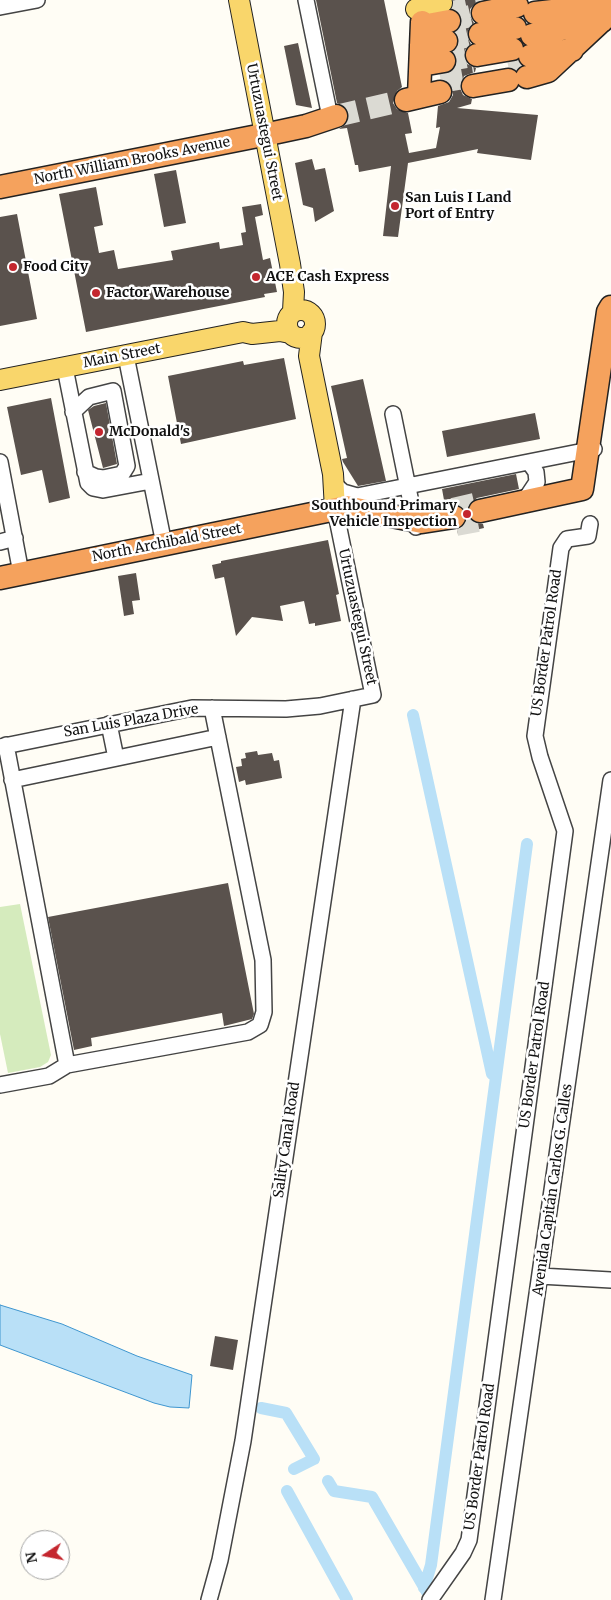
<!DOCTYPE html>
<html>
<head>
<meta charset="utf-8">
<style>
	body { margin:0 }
	#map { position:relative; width:611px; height:1600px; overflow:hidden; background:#fffdf5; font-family:Merriweather,serif }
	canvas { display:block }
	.north { position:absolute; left:20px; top:1530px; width:50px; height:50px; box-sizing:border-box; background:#fff; border:1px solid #a0a0a0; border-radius:50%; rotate:259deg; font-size:14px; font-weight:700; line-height:20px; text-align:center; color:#111 }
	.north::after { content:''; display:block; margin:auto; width:18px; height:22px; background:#c4262e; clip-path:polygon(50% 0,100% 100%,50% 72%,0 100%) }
</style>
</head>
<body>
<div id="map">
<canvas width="611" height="1600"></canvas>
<div class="north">N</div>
</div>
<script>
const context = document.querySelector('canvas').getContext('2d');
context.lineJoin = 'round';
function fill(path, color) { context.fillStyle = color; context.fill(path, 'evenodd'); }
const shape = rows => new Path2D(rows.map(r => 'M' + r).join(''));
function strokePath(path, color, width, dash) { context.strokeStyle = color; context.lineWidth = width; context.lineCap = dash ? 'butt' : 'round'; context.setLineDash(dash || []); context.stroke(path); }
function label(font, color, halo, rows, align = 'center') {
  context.font = font + ' Merriweather,serif'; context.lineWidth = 5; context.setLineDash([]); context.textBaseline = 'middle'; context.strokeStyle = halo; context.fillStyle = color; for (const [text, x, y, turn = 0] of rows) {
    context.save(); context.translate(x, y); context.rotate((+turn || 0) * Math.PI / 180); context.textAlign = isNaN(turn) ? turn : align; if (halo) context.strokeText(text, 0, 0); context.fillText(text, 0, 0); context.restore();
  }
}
fill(shape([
	[20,904,51,1055,48,1062,40,1067,8,1073,0,1034,0,907]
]), '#d5ebbd');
const water = shape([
	[0,1305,62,1324,137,1356,192,1375,189,1408,170,1407,154,1403,0,1345,0,1305]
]);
fill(water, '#b9e0f7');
strokePath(water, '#3f96cf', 1);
strokePath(shape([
	[413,715,492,1074],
	[261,1408,286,1413,314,1459,294,1469],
	[328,1481,334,1491,372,1497,427,1592],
	[287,1491,347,1600],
	[424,1588,431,1565,527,844]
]), '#b9e0f7', 12);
fill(shape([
	[316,0,384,0,402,87,397,91,393,103,397,109,408,113,412,133,405,134,409,153,436,148,440,127,436,128,438,106,449,102,453,95,450,83,442,79,442,75,452,71,456,65,457,58,453,52,458,46,459,39,455,32,461,26,462,19,459,12,452,8,453,0,479,0,470,9,470,16,474,23,468,30,467,37,471,44,465,50,464,57,467,64,476,68,475,72,464,76,460,88,463,95,472,99,471,104,457,108,538,115,531,160,477,153,478,149,408,163,398,237,383,236,391,166,359,172,358,165,355,165,347,128,339,129,346,124,349,112,344,106,337,103],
	[298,43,312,108,296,105,284,46],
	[312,159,315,170,325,168,334,211,315,222,313,208,303,205,295,163],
	[176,170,186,223,164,227,154,174],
	[96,187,103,225,94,227,99,253,114,250,118,269,173,260,171,251,219,242,220,249,243,245,241,233,246,232,242,207,261,204,263,215,255,217,263,260,270,258,277,292,264,294,265,297,86,332,59,194],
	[17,214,37,319,0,326,0,217],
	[284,358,296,419,181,444,168,376,243,361,244,365],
	[363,379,386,481,358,486,343,462,342,459,347,458,331,386],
	[51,398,70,498,49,503,42,470,21,475,7,407],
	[106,403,117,464,103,468,88,410,94,406],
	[535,413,540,439,447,457,442,431],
	[516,474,519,489,477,498,468,507,467,513,470,519,476,523,483,524,484,528,458,534,457,530,466,522,467,514,459,505,452,504,451,499,444,500,442,489],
	[328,540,339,594,336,595,341,621,315,626,315,623,309,624,304,601,280,606,283,621,252,617,236,636,224,577,215,579,212,565,221,563,221,561],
	[136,573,140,600,132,601,134,614,124,616,118,576],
	[257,751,258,755,272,753,274,761,279,760,282,778,246,785,245,780,239,782,236,767,242,766,241,759,246,758,245,753],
	[228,883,254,1014,252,1019,224,1026,222,1013,91,1038,92,1046,74,1050,48,917],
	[215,1336,238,1340,233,1370,210,1366]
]), '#5a524d');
strokePath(shape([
	[447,12,481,5]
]), '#dbdad3', 20, [20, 10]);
strokePath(shape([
	[449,21,483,13],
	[446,41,480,34],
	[444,61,477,55],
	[509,70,529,66],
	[441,82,475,76],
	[336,116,405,100],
	[453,509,479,503],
	[456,525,482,520]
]), '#dbdad3', 22, [22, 11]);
const minor = shape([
	[306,0,330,117],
	[0,7,37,0],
	[126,356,164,544],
	[65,368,88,483,93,488,103,490,151,481],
	[73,412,89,397,113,391,127,466,122,474,103,478,96,477,85,472],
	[393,414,416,527],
	[0,462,21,573],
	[333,483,343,492,357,496,594,449],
	[523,503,537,482,536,472,529,462],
	[0,542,15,538],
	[109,724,116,758],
	[6,745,67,1065,248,1032,260,1025,264,1012,263,960,212,708],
	[0,747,192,708,286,709,320,706,373,695,335,509],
	[12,780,218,737],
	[0,1085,49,1076,67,1065],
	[540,1276,611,1280],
	[209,1600,220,1560,243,1441,353,699],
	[430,1600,463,1553,469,1540,565,831,540,757,535,736,561,548,567,539,588,536,590,524],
	[493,1600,611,780]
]);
const major = shape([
	[239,0,290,264,294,292,293,311],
	[416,9,442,3],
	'287 324a14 14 0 1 1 28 0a14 14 0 1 1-28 0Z',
	[312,332,309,356,333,474,335,509],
	[0,380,243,332,252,334,280,331,290,333]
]);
const highway = shape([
	[483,13,517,6],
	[535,13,611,4],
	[422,26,449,21],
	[480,34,515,28],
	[532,35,602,21],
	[421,45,446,41],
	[477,55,512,49],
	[530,56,572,50],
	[421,65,444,61],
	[527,77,548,71,611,12],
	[473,86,508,80],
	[419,96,422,22],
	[406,100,440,92],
	[0,187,278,132,306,126,336,116],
	[480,511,582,489,608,312,611,307],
	[0,578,346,507,422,522,454,517]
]);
strokePath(minor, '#444', 18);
strokePath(major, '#222', 22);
strokePath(highway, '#222', 25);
strokePath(minor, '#fff', 15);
strokePath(major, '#f9d66b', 20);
strokePath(highway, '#f5a25d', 22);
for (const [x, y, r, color] of [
	[395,206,5,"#c4262e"],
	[13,267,5,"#c4262e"],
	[256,277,5,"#c4262e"],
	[96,293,5,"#c4262e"],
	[99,432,5,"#c4262e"],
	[467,514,5,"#c4262e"]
]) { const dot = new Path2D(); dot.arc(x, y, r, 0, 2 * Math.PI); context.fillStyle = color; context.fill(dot); strokePath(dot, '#fff', 2); }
label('14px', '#111', '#fff', [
	["Urtuzuastegui Street",264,132,79],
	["North William Brooks Avenue",132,161,-11],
	["Main Street",122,356,-11],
	["North Archibald Street",167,543,-11],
	["Urtuzuastegui Street",357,617,78],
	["US Border Patrol Road",547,643,-82],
	["San Luis Plaza Drive",131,721,-10],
	["US Border Patrol Road",535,1055,-82],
	["Sality Canal Road",287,1140,-82],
	["Avenida Capitán Carlos G. Calles",553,1190,-82],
	["US Border Patrol Road",480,1457,-82]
]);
label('bold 14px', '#111', '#fff', [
	["San Luis I Land",405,198],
	["Port of Entry",405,214],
	["Food City",23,267],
	["ACE Cash Express",266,277],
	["Factor Warehouse",106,293],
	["McDonald's",109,432],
	["Southbound Primary",457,506,"right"],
	["Vehicle Inspection",457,522,"right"]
], 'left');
</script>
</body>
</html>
